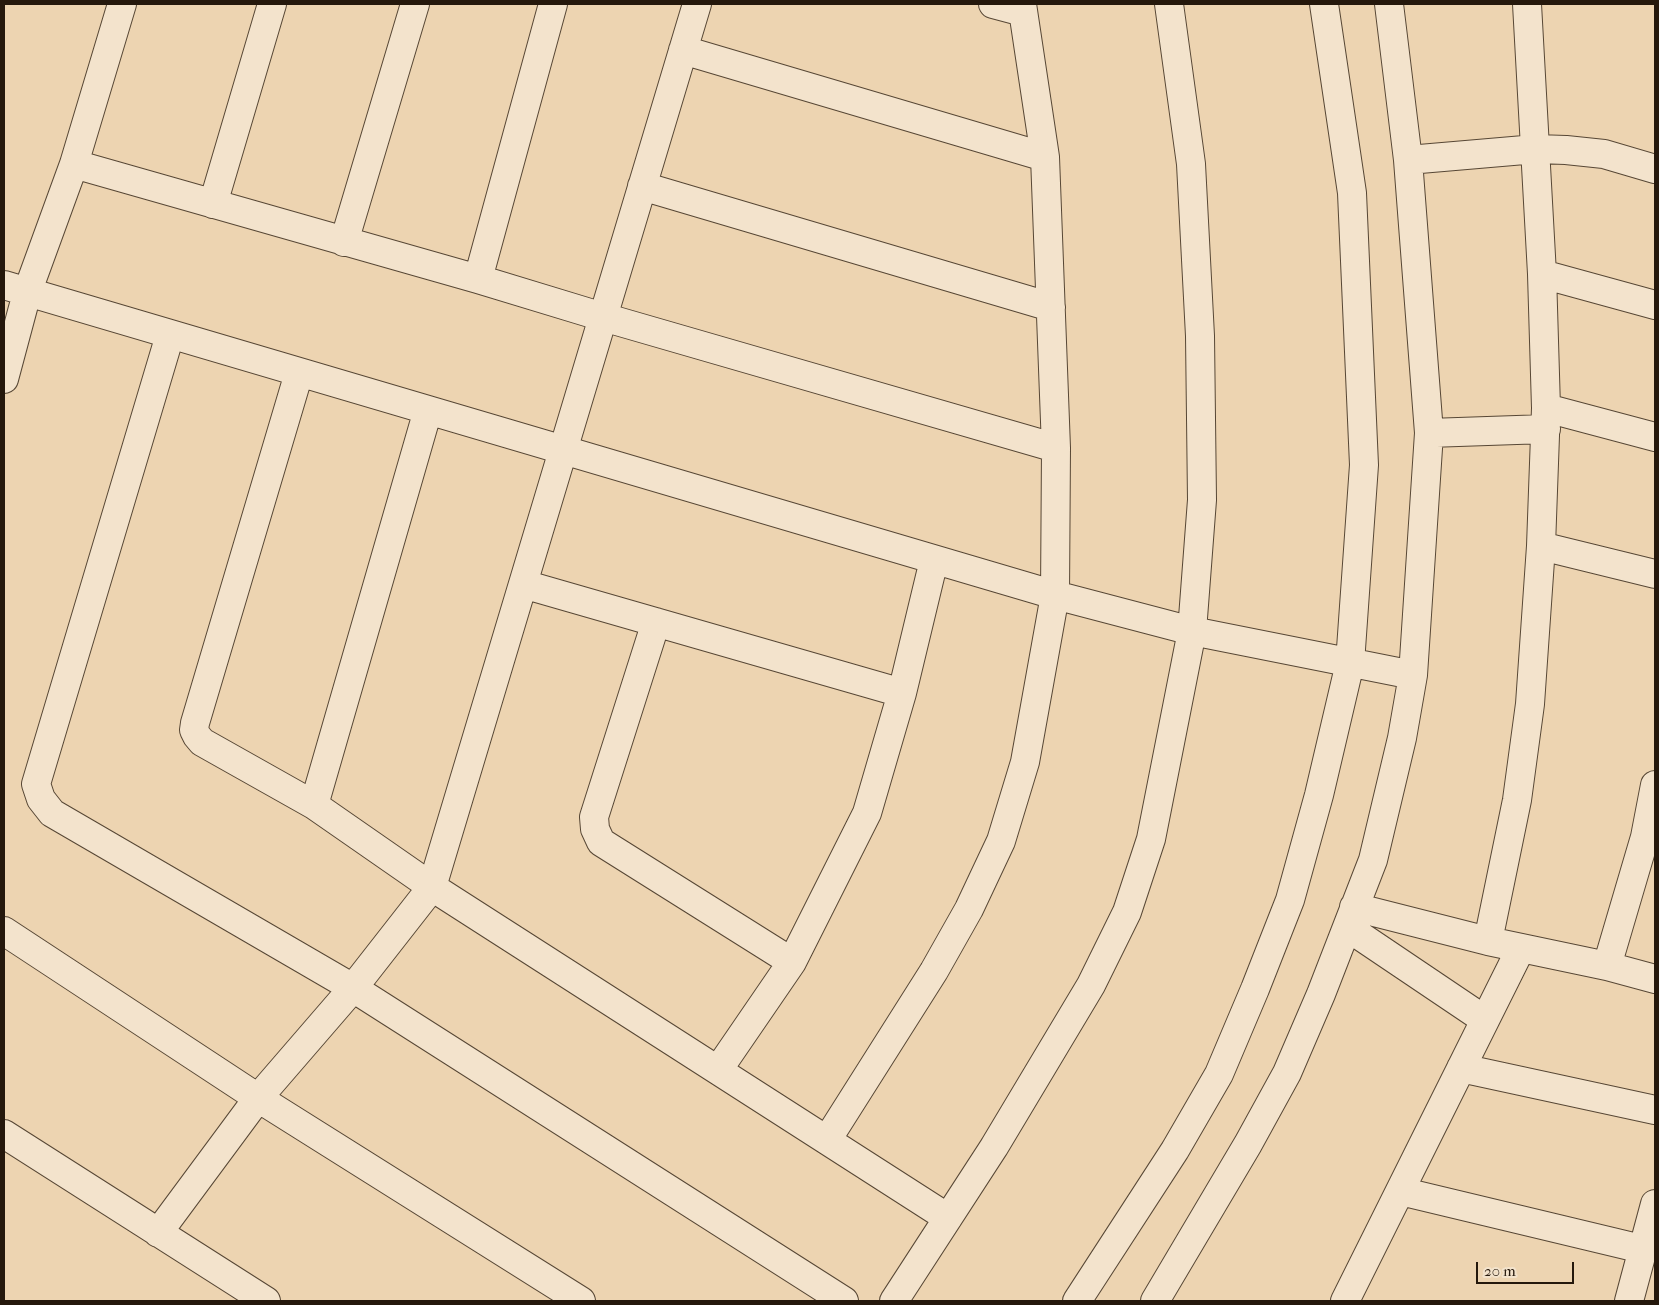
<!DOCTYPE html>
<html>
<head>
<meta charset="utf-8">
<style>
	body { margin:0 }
	#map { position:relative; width:1659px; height:1305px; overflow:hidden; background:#edd4b1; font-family:"IM FELL French Canon",serif }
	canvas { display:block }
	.frame { position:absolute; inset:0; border:5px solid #25180c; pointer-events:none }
	.scale { position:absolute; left:1476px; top:1262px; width:98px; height:22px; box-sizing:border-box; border:2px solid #25180c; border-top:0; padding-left:6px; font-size:15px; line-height:18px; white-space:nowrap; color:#25180c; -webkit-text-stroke:4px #f3e3cc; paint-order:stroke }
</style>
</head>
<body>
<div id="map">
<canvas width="1659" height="1305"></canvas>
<div class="frame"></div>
<div class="scale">20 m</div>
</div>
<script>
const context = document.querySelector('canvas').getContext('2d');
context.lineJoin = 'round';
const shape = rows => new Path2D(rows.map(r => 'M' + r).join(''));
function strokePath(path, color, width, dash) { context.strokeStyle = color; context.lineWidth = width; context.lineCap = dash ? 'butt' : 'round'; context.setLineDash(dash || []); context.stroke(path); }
const minor = shape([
	[993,4,1023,12],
	[683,50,1045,157],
	[1408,160,1536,149,1566,150,1604,154,1655,169],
	[74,164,478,279,603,317,1056,448],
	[642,186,1051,307],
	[213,204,272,4],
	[344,242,415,4],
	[1542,274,1655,305],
	[478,279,553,4],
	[4,285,1055,595,1192,631,1413,675,1429,433,1408,160,1389,4],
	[170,335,36,784,41,799,52,813,353,988,844,1301],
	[299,373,195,723,194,730,197,736,202,742,314,805,432,887,948,1218],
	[4,379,27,293,74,164,122,4],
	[1546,408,1655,437],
	[1429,433,1546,429],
	[1541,546,1655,574],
	[523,584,902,693],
	[656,622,594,817,595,829,601,842,792,962],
	[314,805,428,410],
	[1354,907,1488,941,1607,966,1655,979],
	[1347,927,1485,1020],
	[4,931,258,1098,581,1301],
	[1488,941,1517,800,1530,704,1541,546,1546,408,1542,274,1527,4],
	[1607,966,1645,837,1655,785],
	[1461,1068,1655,1110],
	[718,1070,792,962,867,813,902,693,934,560],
	[4,1134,266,1301],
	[827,1140,934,971,969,909,1001,841,1025,762,1055,595,1056,448,1045,157,1022,4],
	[1400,1191,1642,1249],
	[158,1233,258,1098,353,988,432,887,697,4],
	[894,1301,994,1147,1091,985,1127,912,1151,839,1192,631,1202,500,1200,336,1191,164,1169,4],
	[1077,1301,1175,1150,1219,1074,1255,989,1290,900,1319,795,1350,663,1364,465,1352,193,1324,4],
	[1155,1301,1248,1144,1287,1073,1321,994,1373,860,1402,738,1413,675],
	[1345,1301,1521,948],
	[1629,1301,1655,1204]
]);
strokePath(minor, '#574735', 30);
strokePath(minor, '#f3e3cc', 28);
</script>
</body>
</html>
